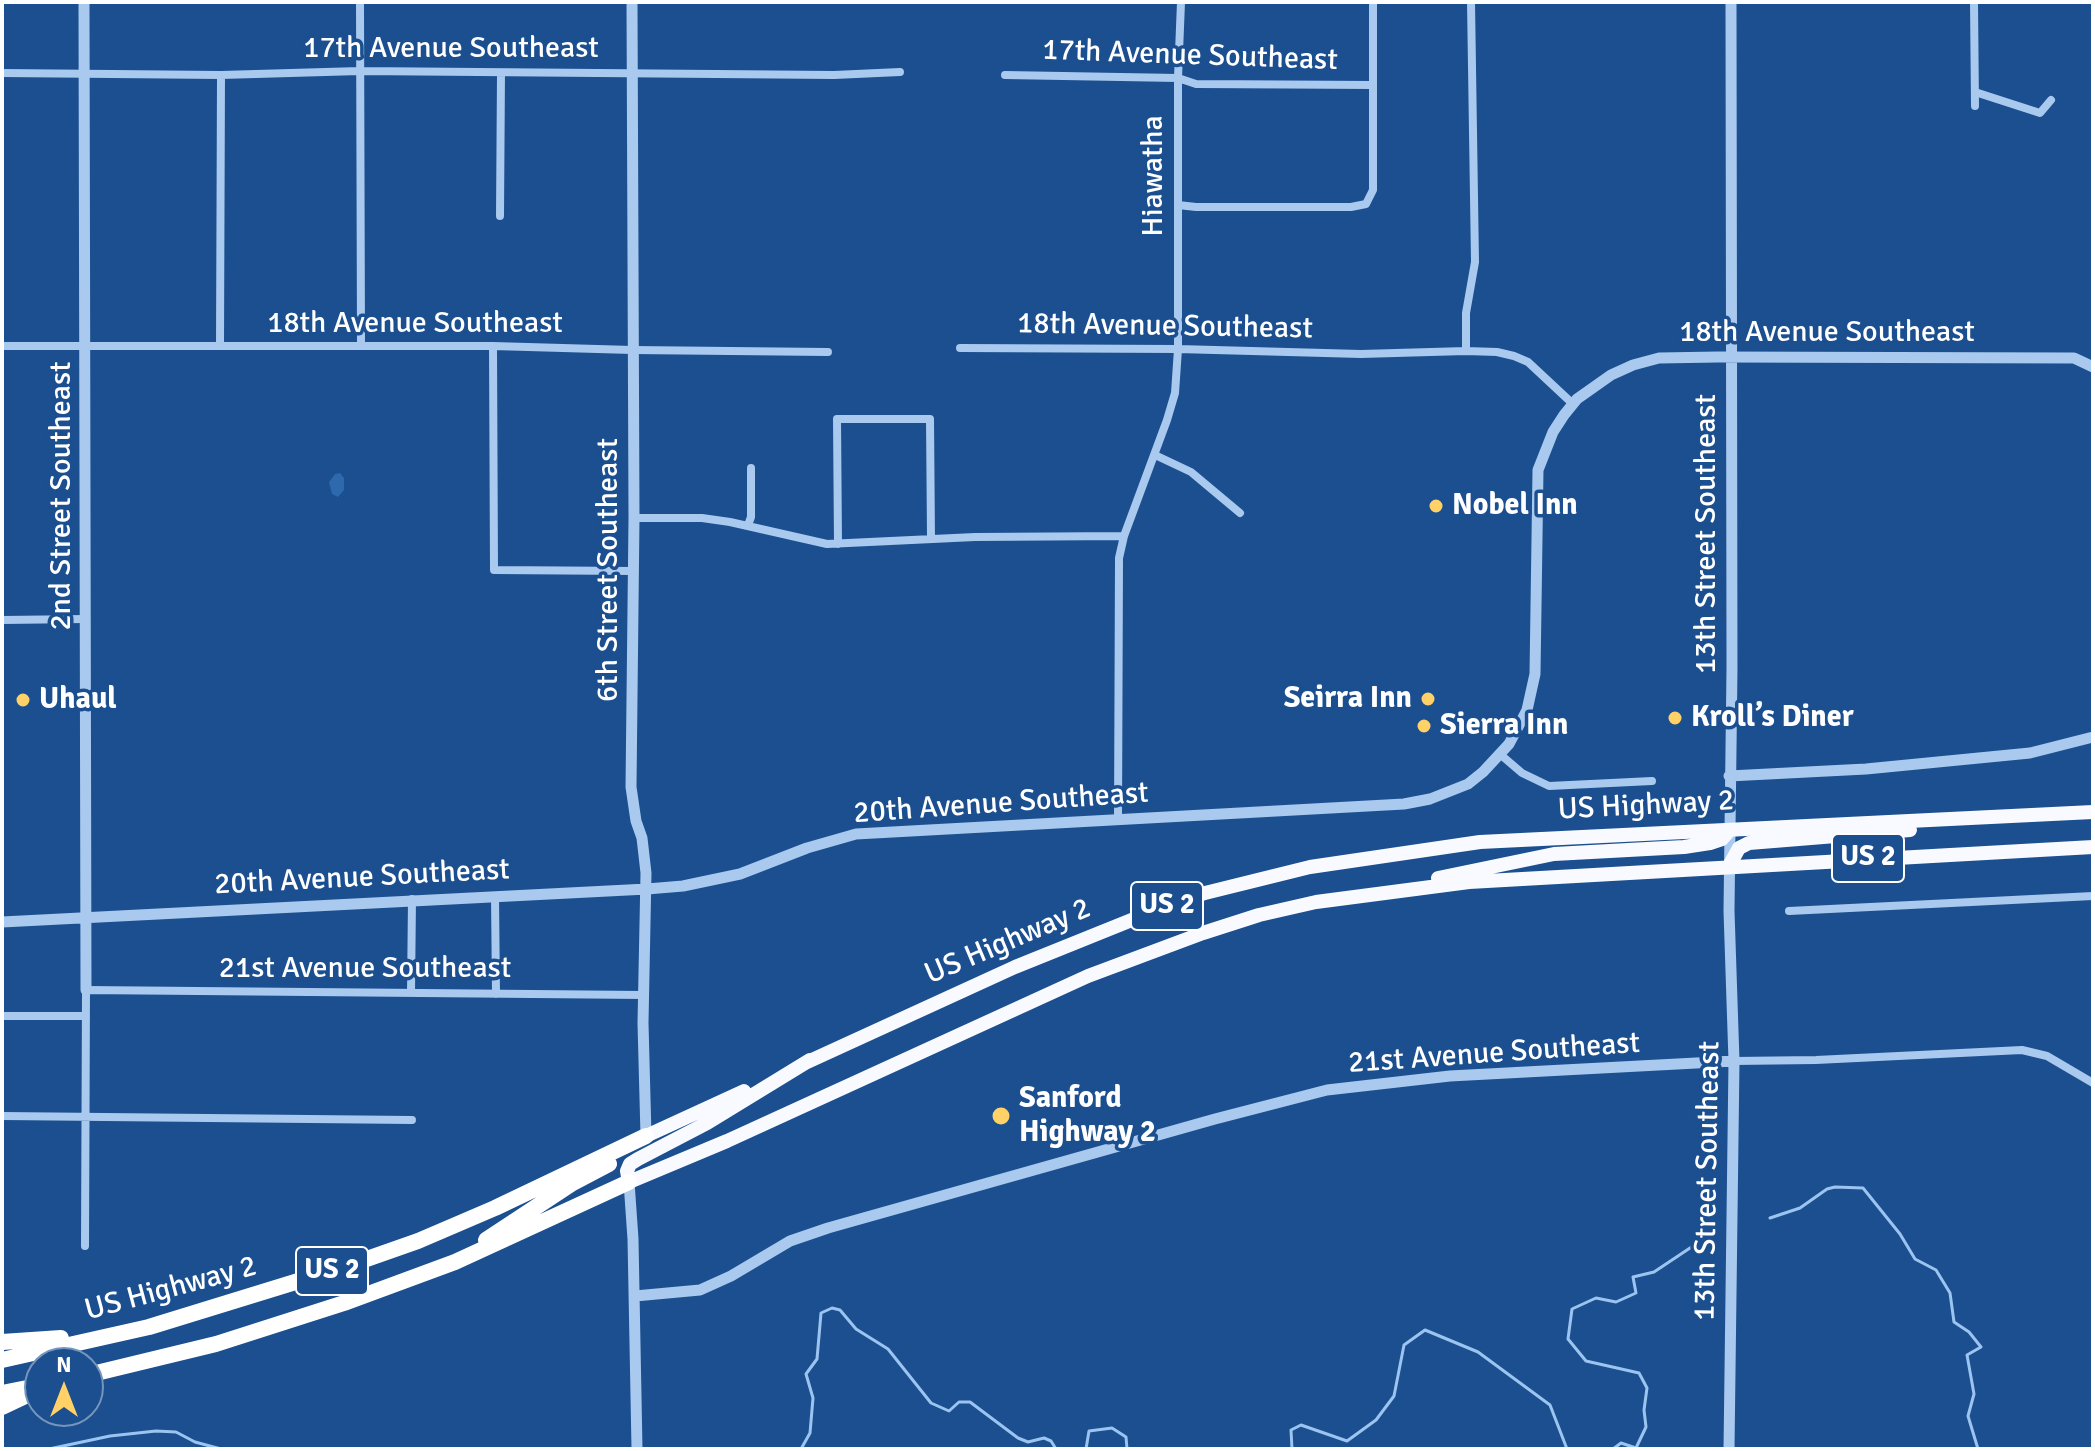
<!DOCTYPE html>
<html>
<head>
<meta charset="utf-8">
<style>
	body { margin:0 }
	#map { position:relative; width:2095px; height:1451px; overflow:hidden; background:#1b4f8f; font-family:Signika,sans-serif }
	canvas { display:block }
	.frame { position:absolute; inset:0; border:4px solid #fff; pointer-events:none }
	.north { position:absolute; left:24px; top:1347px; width:80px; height:80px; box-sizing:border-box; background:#1b4f8f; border:2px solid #7695bc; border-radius:50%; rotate:0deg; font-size:22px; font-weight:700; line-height:32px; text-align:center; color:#fff }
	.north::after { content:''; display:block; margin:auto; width:28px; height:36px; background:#ffd166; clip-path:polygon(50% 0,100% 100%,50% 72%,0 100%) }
</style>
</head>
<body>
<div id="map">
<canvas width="2095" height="1451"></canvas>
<div class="frame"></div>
<div class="north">N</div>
</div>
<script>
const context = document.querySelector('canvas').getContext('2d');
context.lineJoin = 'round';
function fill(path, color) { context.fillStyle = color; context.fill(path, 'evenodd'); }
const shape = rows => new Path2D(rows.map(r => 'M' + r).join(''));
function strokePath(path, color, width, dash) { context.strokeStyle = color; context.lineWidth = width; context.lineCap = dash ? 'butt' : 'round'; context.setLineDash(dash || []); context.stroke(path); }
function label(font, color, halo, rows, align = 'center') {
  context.font = font + ' Signika,sans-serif'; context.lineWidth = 7; context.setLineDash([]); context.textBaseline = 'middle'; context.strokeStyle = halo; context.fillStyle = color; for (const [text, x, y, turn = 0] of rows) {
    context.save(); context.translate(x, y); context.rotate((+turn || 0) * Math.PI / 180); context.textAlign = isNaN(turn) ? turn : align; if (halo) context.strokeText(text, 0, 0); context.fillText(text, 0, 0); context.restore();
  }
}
fill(shape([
	[340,473,344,478,344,490,338,497,332,494,329,482,335,474]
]), '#2e69ad');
strokePath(shape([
	[1770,1218,1800,1208,1827,1189,1835,1187,1863,1188,1900,1234,1915,1259,1936,1270,1950,1293,1954,1322,1969,1332,1981,1347,1967,1355,1974,1394,1968,1416,1978,1449],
	[49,1449,110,1436,156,1431,176,1432,195,1442,221,1449],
	[801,1449,810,1433,813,1398,806,1374,817,1359,821,1313,832,1308,840,1310,856,1329,888,1349,931,1403,949,1411,959,1402,970,1402,1018,1438,1028,1442,1044,1438,1051,1441,1056,1449],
	[1086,1449,1089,1431,1112,1428,1126,1437,1127,1449],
	[1292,1449,1291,1430,1301,1425,1347,1441,1376,1420,1394,1396,1404,1345,1425,1330,1478,1352,1550,1405,1567,1449],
	[1613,1449,1621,1443,1636,1448,1646,1427,1644,1410,1647,1388,1639,1373,1586,1361,1568,1339,1572,1309,1596,1298,1616,1302,1636,1293,1633,1277,1654,1272,1702,1240]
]), '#9cc4f0', 3);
strokePath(shape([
	[360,2,361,345],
	[1974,2,1975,106],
	[2,73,221,75,360,71,834,75,900,72],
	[1005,75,1178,78,1196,84,1373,85],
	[1975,92,2040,113,2051,100],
	[1178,205,1196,207,1351,207,1366,204,1373,190,1373,2],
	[500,216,501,73],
	[220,345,221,75],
	[2,346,493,346,632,350,828,352],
	[493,346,494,570,633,571],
	[960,348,1178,349,1361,354,1466,351,1466,313,1475,262,1471,2],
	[1466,351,1497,352,1514,356,1528,362,1573,404],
	[1155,455,1191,472,1240,513],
	[634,518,702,518,730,522,827,544,975,537,1124,536],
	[748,525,751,517,751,468],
	[838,544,837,419,930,419,931,539],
	[2,620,86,619],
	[1501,755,1522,773,1549,786,1652,781],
	[1118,821,1119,558,1124,536,1167,420,1175,393,1178,349,1178,78,1181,2],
	[495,896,496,994],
	[1789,911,2093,896],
	[411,993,412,899],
	[2,1016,86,1016],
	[1734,1061,1816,1060,2022,1050,2047,1056,2093,1083],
	[2,1116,412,1120],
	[85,1246,86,990,644,995]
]), '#a9c9ee', 8);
strokePath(shape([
	[84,2,86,990],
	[632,2,634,518,631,787,636,821,642,838,646,873,643,1023,646,1136],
	[1729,776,1866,769,2030,753,2093,737],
	[2,922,647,889,683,886,740,874,807,848,856,834,1404,804,1430,799,1468,784,1483,772,1509,744,1527,710,1535,674,1538,470,1553,432,1564,415,1577,399,1611,375,1633,365,1659,358,1718,357,2074,358,2093,367],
	[629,1182,633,1239,637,1449],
	[635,1296,700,1290,731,1276,790,1241,828,1228,1215,1119,1327,1090,1450,1076,1734,1061],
	[1729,1449,1734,1061,1729,911,1732,668,1731,2]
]), '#a9c9ee', 11);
strokePath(shape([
	[1729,866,1739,848,1749,843,1910,830],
	[1438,878,1554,854,1684,847,1710,843,1722,839,1729,831],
	[810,1060,707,1123,638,1159,630,1164,627,1171,629,1182,727,1141,1088,976,1203,933,1259,915,1316,902,1469,882,2093,847],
	[803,1064,1015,967,1149,913,1205,893,1310,867,1480,842,2093,812],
	[646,1136,744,1091]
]), '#f8faff', 14);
strokePath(shape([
	[486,1240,571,1184,609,1164],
	[2,1342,61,1338],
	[2,1360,149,1327,344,1267,418,1241,495,1208,646,1136],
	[88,1375,216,1344,344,1303,455,1262,629,1182],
	[2,1393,32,1387],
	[2,1407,40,1389]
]), '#fff', 16);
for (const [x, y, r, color] of [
	[1436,506,8,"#ffd166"],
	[1428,699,8,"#ffd166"],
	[23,700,8,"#ffd166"],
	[1675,718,8,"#ffd166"],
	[1424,726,8,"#ffd166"],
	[1001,1116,10,"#ffd166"]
]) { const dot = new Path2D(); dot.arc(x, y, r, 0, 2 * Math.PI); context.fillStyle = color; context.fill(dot); strokePath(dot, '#1b4f8f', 3); }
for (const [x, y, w] of [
	[1868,858,72],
	[1167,906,72],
	[332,1271,72]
]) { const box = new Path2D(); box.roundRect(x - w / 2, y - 24, w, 48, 6); context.fillStyle = '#1b4f8f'; context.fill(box); strokePath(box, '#fff', 2); }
label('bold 28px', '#fff', null, [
	["US 2",1868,858],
	["US 2",1167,906],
	["US 2",332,1271]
]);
label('30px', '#fff', '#1b4f8f', [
	["17th Avenue Southeast",451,49],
	["17th Avenue Southeast",1190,56,2],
	["Hiawatha",1154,176,-90],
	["18th Avenue Southeast",415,324],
	["18th Avenue Southeast",1165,327,1],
	["18th Avenue Southeast",1827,333],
	["2nd Street Southeast",62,496,-90],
	["13th Street Southeast",1707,534,-90],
	["6th Street Southeast",609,570,-90],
	["20th Avenue Southeast",1001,804,-4],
	["US Highway 2",1646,806,-3],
	["20th Avenue Southeast",362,878,-3],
	["US Highway 2",1008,942,-23],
	["21st Avenue Southeast",365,969],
	["21st Avenue Southeast",1494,1054,-4],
	["13th Street Southeast",1708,1181,-89],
	["US Highway 2",171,1289,-15]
]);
label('bold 30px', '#fff', '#1b4f8f', [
	["Nobel Inn",1452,506],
	["Seirra Inn",1412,699,"right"],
	["Uhaul",39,700],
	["Kroll’s Diner",1691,718],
	["Sierra Inn",1440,726],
	["Sanford",1019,1099],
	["Highway 2",1019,1133]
], 'left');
</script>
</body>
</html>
